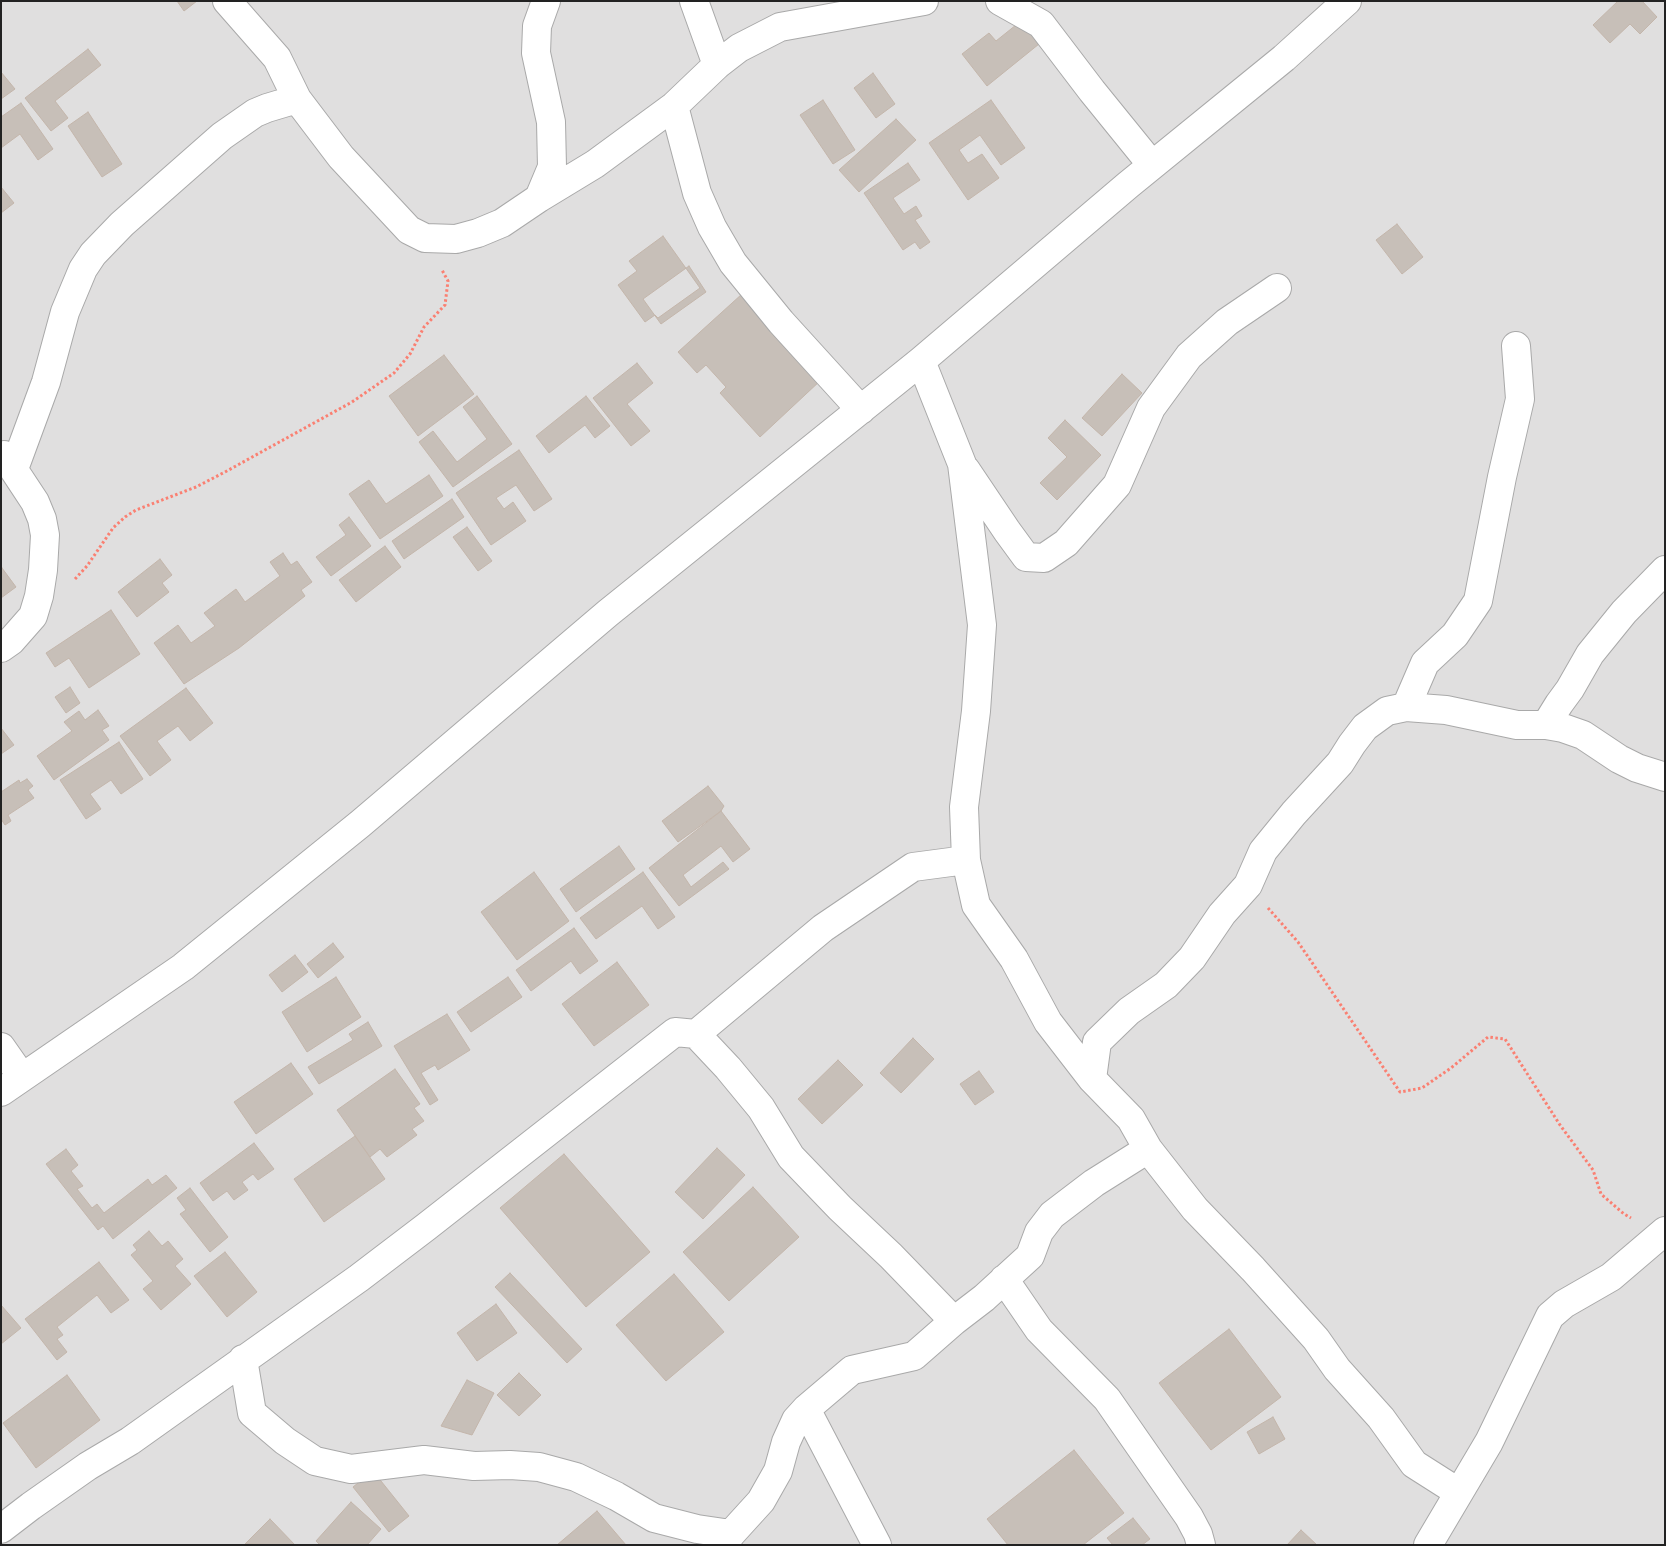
<!DOCTYPE html>
<html>
<head>
<meta charset="utf-8">
<style>
	body { margin:0 }
	#map { position:relative; width:1666px; height:1546px; overflow:hidden; background:#f2efe9; font-family:"PT Sans Narrow",sans-serif }
	canvas { display:block }
	.frame { position:absolute; inset:0; border:2px solid #222; pointer-events:none }
</style>
</head>
<body>
<div id="map">
<canvas width="1666" height="1546"></canvas>
<div class="frame"></div>
</div>
<script>
const context = document.querySelector('canvas').getContext('2d');
context.lineJoin = 'round';
function fill(path, color) { context.fillStyle = color; context.fill(path, 'evenodd'); }
const shape = rows => new Path2D(rows.map(r => 'M' + r).join(''));
function strokePath(path, color, width, dash) { context.strokeStyle = color; context.lineWidth = width; context.lineCap = dash ? 'butt' : 'round'; context.setLineDash(dash || []); context.stroke(path); }
fill(shape([
	[1,1,1665,1,1665,1545,1,1545]
]), '#e0dfdf');
const building = shape([
	[177,1,197,1,184,11,177,1],
	[1618,1,1642,1,1657,17,1640,34,1630,24,1610,43,1593,25,1618,1],
	[1021,21,1039,44,987,86,962,54,989,33,996,41,1021,21],
	[88,49,101,65,55,101,68,118,51,131,25,98,88,49],
	[1,72,15,89,1,99,1,72],
	[873,73,895,104,876,118,854,88,873,73],
	[823,100,855,150,833,164,800,115,823,100],
	[991,100,1025,148,1001,165,980,135,959,150,968,163,982,154,999,178,968,200,929,143,991,100],
	[21,103,53,149,38,160,20,134,1,148,1,117,21,103],
	[88,112,122,164,102,177,68,126,88,112],
	[896,119,916,140,859,192,839,170,896,119],
	[908,163,920,180,893,198,904,214,916,206,922,216,915,220,930,242,920,249,915,242,903,250,864,193,908,163],
	[1,187,14,203,1,213,1,187],
	[1397,224,1423,257,1402,274,1376,240,1397,224],
	[663,236,700,288,658,318,655,315,645,322,618,285,637,271,629,261,663,236],
	[689,266,706,292,661,324,643,299,689,266],
	[742,294,821,380,760,437,720,393,726,387,706,365,697,373,678,352,742,294],
	[444,355,474,394,418,436,389,396,444,355],
	[637,363,653,383,627,404,650,431,631,446,593,398,637,363],
	[1122,374,1142,393,1102,436,1082,418,1122,374],
	[477,396,512,444,453,487,419,442,433,431,457,462,487,439,463,407,477,396],
	[586,396,610,426,595,438,585,425,549,453,536,436,586,396],
	[1065,420,1101,455,1057,500,1040,483,1067,457,1048,438,1065,420],
	[519,450,552,499,534,511,516,485,496,498,504,509,513,502,526,521,491,545,456,493,519,450],
	[429,475,443,496,380,539,349,494,369,480,386,504,429,475],
	[452,499,464,517,404,559,392,541,452,499],
	[349,517,371,546,331,576,316,557,346,535,339,525,349,517],
	[467,527,492,561,478,571,453,537,467,527],
	[385,546,401,567,356,602,339,580,385,546],
	[283,553,291,565,297,561,312,582,301,590,305,596,239,648,184,684,154,643,178,625,191,643,215,626,204,613,236,589,245,602,280,576,270,562,283,553],
	[160,559,172,575,162,583,169,592,137,617,118,592,160,559],
	[2,568,16,587,1,598,1,569,2,568],
	[111,610,140,654,89,688,69,658,55,667,46,653,111,610],
	[70,687,80,703,66,713,55,697,70,687],
	[186,688,213,723,190,741,178,726,157,741,171,760,150,776,120,736,186,688],
	[98,710,109,726,102,730,109,740,54,780,37,756,72,731,64,722,79,711,85,720,98,710],
	[1,728,14,745,1,754,1,728],
	[119,742,143,779,121,794,111,780,90,794,101,809,86,819,60,780,119,742],
	[27,779,33,786,28,790,34,798,8,815,11,821,5,825,1,819,1,792,19,780,20,783,27,779],
	[708,786,724,806,721,811,678,842,662,821,708,786],
	[721,811,750,849,733,862,721,846,683,875,691,887,723,862,729,869,679,906,649,868,721,811],
	[619,846,635,869,576,912,560,889,619,846],
	[534,872,569,921,517,960,481,912,534,872],
	[643,872,675,917,658,929,642,906,596,939,580,918,643,872],
	[574,928,598,961,580,974,571,961,531,991,516,970,574,928],
	[333,943,344,957,318,978,307,964,333,943],
	[295,955,308,972,282,992,269,975,295,955],
	[617,962,649,1005,594,1046,562,1004,617,962],
	[336,977,361,1017,307,1052,282,1012,336,977],
	[508,977,522,997,471,1032,457,1012,508,977],
	[447,1014,470,1050,438,1070,435,1065,421,1073,438,1100,430,1105,394,1046,447,1014],
	[368,1022,382,1046,319,1084,308,1067,353,1040,349,1034,368,1022],
	[913,1038,934,1059,901,1093,880,1073,913,1038],
	[838,1060,863,1085,822,1124,798,1099,838,1060],
	[291,1063,313,1094,256,1134,234,1102,291,1063],
	[395,1069,420,1104,414,1108,424,1121,412,1129,417,1135,387,1157,380,1149,370,1157,337,1110,395,1069],
	[979,1071,994,1092,975,1105,960,1084,979,1071],
	[355,1136,385,1179,324,1222,294,1179,355,1136],
	[254,1143,274,1169,258,1180,253,1174,242,1182,248,1190,234,1200,227,1191,213,1201,200,1183,254,1143],
	[717,1148,745,1175,703,1219,675,1192,717,1148],
	[66,1149,78,1165,71,1171,83,1186,77,1189,92,1208,97,1204,104,1213,148,1179,152,1185,166,1175,177,1188,113,1239,103,1226,98,1230,46,1164,66,1149],
	[564,1154,650,1252,586,1307,500,1208,564,1154],
	[753,1187,799,1237,729,1301,683,1252,753,1187],
	[190,1188,228,1237,210,1252,180,1214,186,1210,177,1198,190,1188],
	[149,1231,162,1246,168,1241,183,1259,175,1266,191,1284,161,1310,143,1289,153,1281,131,1255,137,1250,133,1245,149,1231],
	[225,1252,257,1292,227,1317,194,1276,225,1252],
	[99,1262,129,1300,111,1313,97,1295,57,1327,63,1335,57,1339,67,1352,57,1360,25,1319,99,1262],
	[510,1273,582,1349,567,1363,495,1287,510,1273],
	[674,1274,724,1332,666,1381,616,1325,674,1274],
	[496,1304,517,1333,477,1361,457,1333,496,1304],
	[1,1305,21,1328,1,1344,1,1305],
	[1229,1329,1281,1397,1211,1450,1159,1383,1229,1329],
	[519,1373,541,1395,519,1416,497,1395,519,1373],
	[67,1375,100,1420,36,1468,3,1423,67,1375],
	[467,1380,494,1393,472,1435,441,1426,467,1380],
	[1273,1417,1285,1439,1259,1454,1247,1432,1273,1417],
	[1074,1450,1124,1513,1083,1545,1008,1545,987,1519,1074,1450],
	[373,1471,409,1516,389,1532,353,1487,373,1471],
	[351,1502,381,1529,367,1545,320,1545,316,1541,351,1502],
	[597,1511,626,1545,557,1545,597,1511],
	[1133,1518,1150,1539,1142,1545,1113,1545,1107,1538,1133,1518],
	[270,1519,295,1545,245,1544,270,1519],
	[1301,1530,1317,1545,1287,1545,1301,1530]
]);
fill(building, '#c7bfb8');
strokePath(building, '#c4b6ab', 1);
const minor = shape([
	[227,1,277,58,297,99,341,157,409,230,425,238,456,239,478,233,502,223,539,198,595,164,674,106,717,65,739,48,780,27,924,1],
	[694,1,717,65],
	[1000,1,1041,24,1092,91,1152,165],
	[674,106,697,193,712,227,733,263,781,322,861,410],
	[539,198,552,167,551,122,536,53,537,26,546,1],
	[921,361,962,464,982,625,976,711,964,807,966,860,976,905,1014,959,1048,1022,1092,1079,1131,1119,1148,1149,1195,1209,1253,1269,1316,1339,1337,1369,1381,1418,1414,1464,1458,1492],
	[14,469,46,382,65,312,83,269,93,254,122,224,222,136,255,113,267,108,297,99],
	[966,470,1007,531,1026,557,1044,558,1066,543,1117,485,1151,408,1189,356,1227,322,1277,288],
	[1,648,11,641,33,616,39,596,43,570,45,535,42,519,35,502,4,455],
	[1406,707,1425,663,1455,635,1478,601,1502,477,1520,399,1516,346],
	[1546,725,1563,728,1583,735,1619,759,1637,768,1665,777],
	[696,1034,823,928,913,867,966,860],
	[1,1047,22,1077],
	[1092,1079,1097,1042,1129,1011,1166,985,1192,958,1222,914,1248,885,1263,851,1294,813,1340,763,1352,744,1365,727,1387,711,1406,707,1446,710,1517,725,1546,725,1559,704,1570,689,1590,654,1624,612,1665,570],
	[1,1092,183,967,360,824,608,613,921,361,1128,185,1284,58,1347,1],
	[1004,1279,1039,1330,1107,1399,1189,1517,1198,1534,1201,1545],
	[243,1359,252,1413,285,1441,315,1461,351,1469,424,1460,474,1466,510,1465,539,1467,576,1477,616,1496,654,1518,697,1529,731,1534],
	[806,1409,877,1545],
	[1,1529,31,1506,88,1466,130,1441,359,1278,426,1227,675,1032,696,1034,728,1068,761,1108,791,1157,840,1208,891,1256,954,1321],
	[724,1545,731,1534,761,1501,778,1471,786,1442,796,1420,806,1409,852,1370,914,1356,954,1321,984,1298,1030,1256,1039,1232,1052,1215,1094,1183,1148,1149],
	[1428,1545,1489,1442,1550,1316,1564,1304,1611,1277,1665,1231]
]);
strokePath(minor, '#a9a9a9', 30);
strokePath(shape([
	[75,579,87,566,113,528,125,517,136,510,196,487,225,472,352,402,394,373,410,354,424,327,445,305,448,281,442,270],
	[1268,908,1298,942,1400,1092,1422,1088,1451,1068,1488,1037,1505,1039,1560,1125,1593,1170,1601,1194,1624,1214,1631,1218]
]), '#fa8072', 3, [2.5, 2.5]);
strokePath(minor, '#fff', 28);
</script>
</body>
</html>
